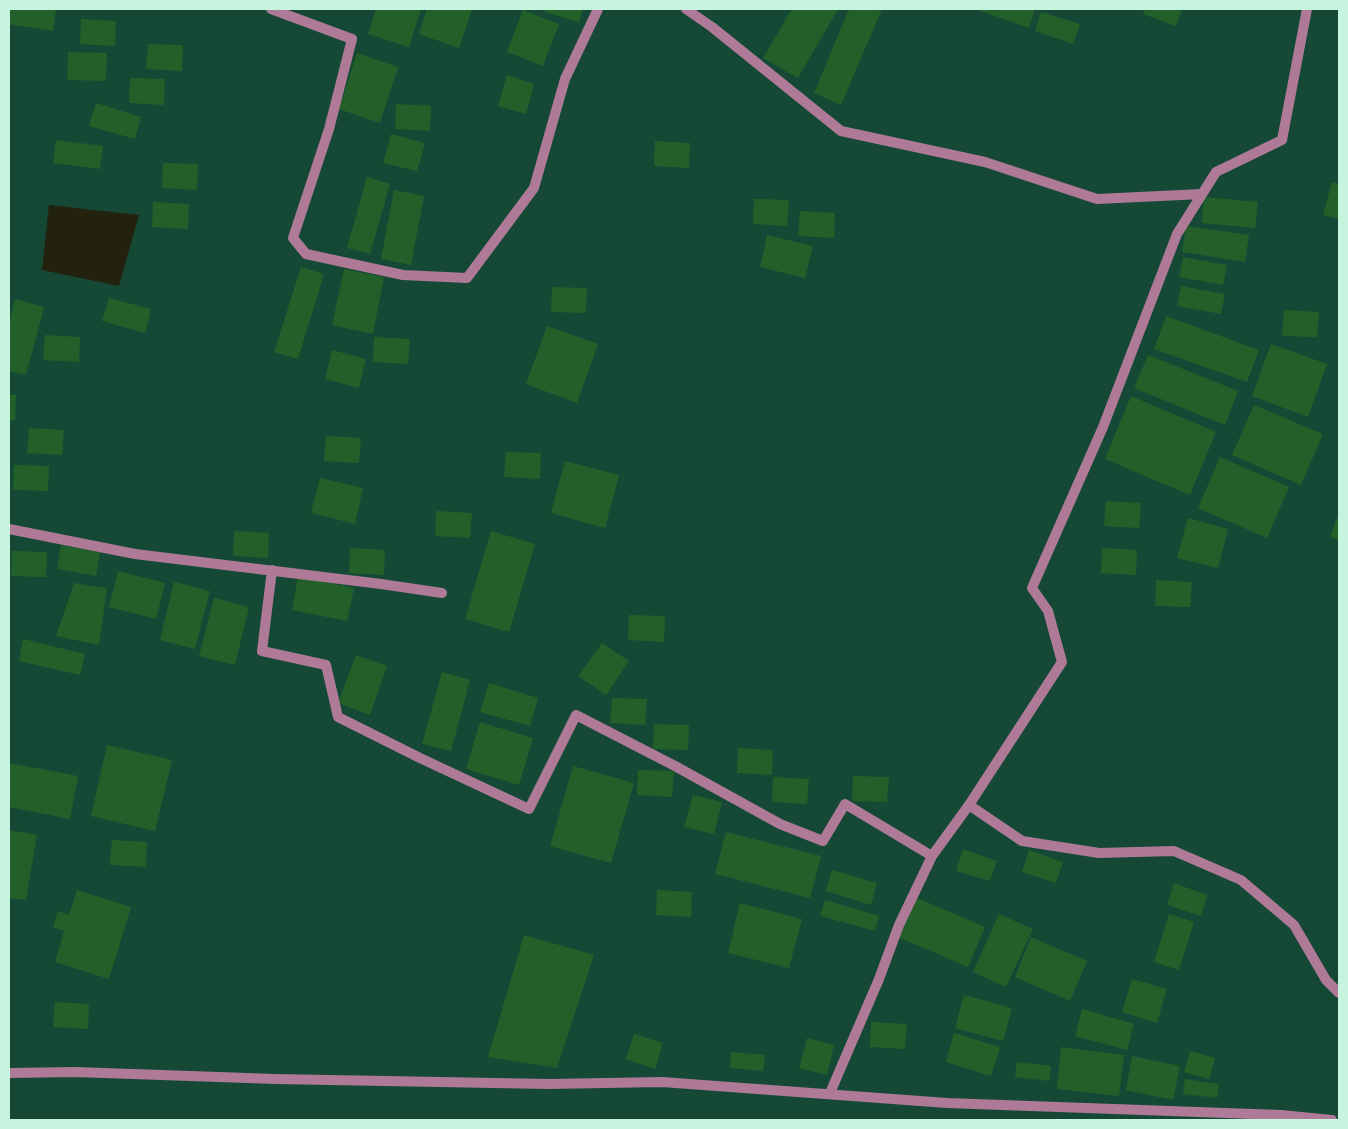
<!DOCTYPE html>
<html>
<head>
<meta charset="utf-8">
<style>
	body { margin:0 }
	#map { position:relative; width:1348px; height:1129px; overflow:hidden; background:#154936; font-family:"PT Serif",serif }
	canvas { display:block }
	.frame { position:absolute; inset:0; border:10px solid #c7f4df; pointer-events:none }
</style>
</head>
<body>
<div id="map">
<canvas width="1348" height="1129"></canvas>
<div class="frame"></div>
</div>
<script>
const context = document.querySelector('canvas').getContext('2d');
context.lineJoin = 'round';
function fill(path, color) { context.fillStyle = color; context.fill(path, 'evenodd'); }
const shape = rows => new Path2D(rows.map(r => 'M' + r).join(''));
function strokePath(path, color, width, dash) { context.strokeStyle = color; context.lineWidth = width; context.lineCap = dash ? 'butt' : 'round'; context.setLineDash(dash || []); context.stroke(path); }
fill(shape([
	[49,205,139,215,119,286,42,270]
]), '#23220e');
fill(shape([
	[9,9,56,9,53,31,9,24],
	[376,9,421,9,409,47,368,34],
	[427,9,472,9,459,48,419,34],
	[546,9,583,9,579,22,545,12],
	[792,9,838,9,798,78,763,58],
	[849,9,882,9,841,105,814,93],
	[975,9,1035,9,1029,28],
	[1145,9,1182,9,1176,26,1143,14],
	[523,10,559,24,543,66,507,52],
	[1041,12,1080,24,1073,44,1035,31],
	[81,19,116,21,115,46,80,44],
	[148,44,183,45,182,71,146,69],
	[68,52,107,53,106,81,67,80],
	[357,53,398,67,380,123,339,109],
	[507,75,534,84,526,114,498,106],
	[130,78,165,79,164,105,129,103],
	[96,103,141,117,135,139,89,126],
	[396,104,431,106,430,131,395,129],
	[391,134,425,143,417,171,383,163],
	[56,140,103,146,100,169,53,163],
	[655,141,690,143,689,168,654,166],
	[163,163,198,164,197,190,162,188],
	[367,177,390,184,370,254,347,248],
	[1332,182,1339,184,1339,219,1323,215],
	[394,190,424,196,411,265,381,259],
	[1204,197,1258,202,1255,228,1202,223],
	[754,199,789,200,787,226,753,224],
	[153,202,189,204,188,229,152,227],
	[800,211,835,213,834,238,798,236],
	[1186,226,1249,235,1245,262,1182,252],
	[767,235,813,246,805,278,760,267],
	[1183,257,1227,265,1223,285,1179,277],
	[301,267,324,274,298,359,274,352],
	[344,269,384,277,373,334,332,325],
	[1181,286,1225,294,1221,314,1177,306],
	[552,287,587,288,586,313,551,312],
	[109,298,151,309,145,333,102,321],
	[15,299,44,307,26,375,9,371,9,325],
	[1284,310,1319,312,1317,337,1282,336],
	[1166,316,1259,350,1247,382,1154,349],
	[547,326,598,344,577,403,526,384],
	[45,335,80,337,79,362,43,360],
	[374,337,410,339,408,364,373,362],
	[1271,344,1327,364,1308,417,1252,396],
	[332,350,366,359,359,388,325,379],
	[1148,355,1238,391,1225,425,1134,388],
	[9,395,16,395,15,421,9,420],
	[1131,396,1216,432,1190,495,1105,459],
	[1254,405,1323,434,1301,485,1232,455],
	[29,428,64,430,62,455,27,453],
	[326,436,361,438,359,463,324,461],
	[506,452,541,453,540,479,504,477],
	[1220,457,1289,487,1267,538,1198,508],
	[565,461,619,475,605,528,551,513],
	[14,465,49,466,48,491,13,490],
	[320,478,363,488,355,524,311,513],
	[1106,501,1141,503,1139,528,1104,526],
	[436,511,472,513,470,538,435,536],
	[1339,512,1339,540,1330,537],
	[1188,518,1228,529,1218,568,1177,558],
	[234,531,269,533,268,558,233,556],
	[491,531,535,544,509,632,465,619],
	[61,545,100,552,96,576,57,569],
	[350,548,385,550,384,575,349,573],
	[1102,548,1137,550,1136,575,1101,573],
	[12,551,47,552,46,577,11,576],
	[118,571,165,583,156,619,109,607],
	[298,576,354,588,347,621,292,610],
	[1156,580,1192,582,1190,607,1155,606],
	[174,582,210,591,195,649,160,640],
	[74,583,107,588,99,645,56,636],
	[214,598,249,607,235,665,199,656],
	[629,615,665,616,664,642,628,640],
	[23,639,85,654,80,675,19,661],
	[602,643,629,661,606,695,578,676],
	[356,655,387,666,370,715,338,703],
	[442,672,470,680,451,751,422,744],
	[489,683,538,698,530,726,480,712],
	[612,698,647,699,645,725,610,723],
	[480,722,533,738,519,785,466,769],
	[654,724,689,725,688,750,653,749],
	[107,745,172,760,155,831,91,816],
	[738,748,773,750,772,775,737,773],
	[9,763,78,776,70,819,9,807],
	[573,766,634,783,611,863,550,846],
	[638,770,674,771,672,797,637,795],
	[853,776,889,777,887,802,852,801],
	[773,777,809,779,807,804,772,802],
	[693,795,722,802,714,834,684,827],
	[9,830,37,835,26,900,9,898],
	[726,832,821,856,810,898,715,874],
	[112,840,147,842,146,867,110,865],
	[963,849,997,861,990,881,956,871],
	[1029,850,1063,862,1056,883,1022,872],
	[832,870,877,883,871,905,826,891],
	[1174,883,1207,895,1201,916,1167,905],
	[77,890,131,907,109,979,55,962,64,931,53,927,58,911,69,915],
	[657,890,692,892,691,917,656,915],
	[915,897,985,927,968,967,898,937],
	[825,900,879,916,875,931,820,916],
	[740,903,802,919,789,968,728,953],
	[999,914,1033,929,1006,987,973,972],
	[1169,914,1194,922,1179,970,1154,962],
	[524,935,594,955,557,1068,488,1057],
	[1031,937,1087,961,1070,1001,1015,977],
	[1132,979,1167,989,1157,1023,1122,1012],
	[964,995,1012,1008,1003,1041,955,1028],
	[55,1002,89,1004,88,1029,53,1027],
	[1082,1009,1134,1024,1127,1050,1075,1036],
	[871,1022,907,1024,905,1049,870,1047],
	[954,1033,1000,1047,991,1076,946,1062],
	[634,1034,663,1043,655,1069,626,1059],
	[807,1038,834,1045,827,1075,799,1068],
	[1061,1047,1124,1055,1119,1096,1057,1089],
	[1190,1051,1215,1058,1209,1079,1184,1072],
	[731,1052,765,1055,763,1071,730,1068],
	[1132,1056,1180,1066,1173,1100,1126,1090],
	[1017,1062,1051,1066,1049,1081,1015,1077],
	[1185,1079,1219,1084,1217,1098,1183,1094]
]), '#236029');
strokePath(shape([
	[271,9,352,39,329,129,293,238,306,254,403,275,467,278,534,188,565,79,598,9],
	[686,9,712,27,841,131,985,162,1097,199,1202,194],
	[9,529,135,554,381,584,442,593],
	[272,570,262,651,326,665,338,717,420,758,529,809,576,715,675,766,780,824,823,841,845,804,932,856],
	[969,805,1022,841,1099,853,1174,851,1241,880,1294,925,1326,980,1339,993],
	[9,1073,75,1072,276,1079,549,1084,662,1082,947,1103,1281,1115,1332,1120],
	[830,1093,879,979,899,925,932,856,969,805,1062,662,1048,611,1032,588,1103,427,1177,234,1216,172,1282,140,1307,9]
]), '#ae7a97', 10);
</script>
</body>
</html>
